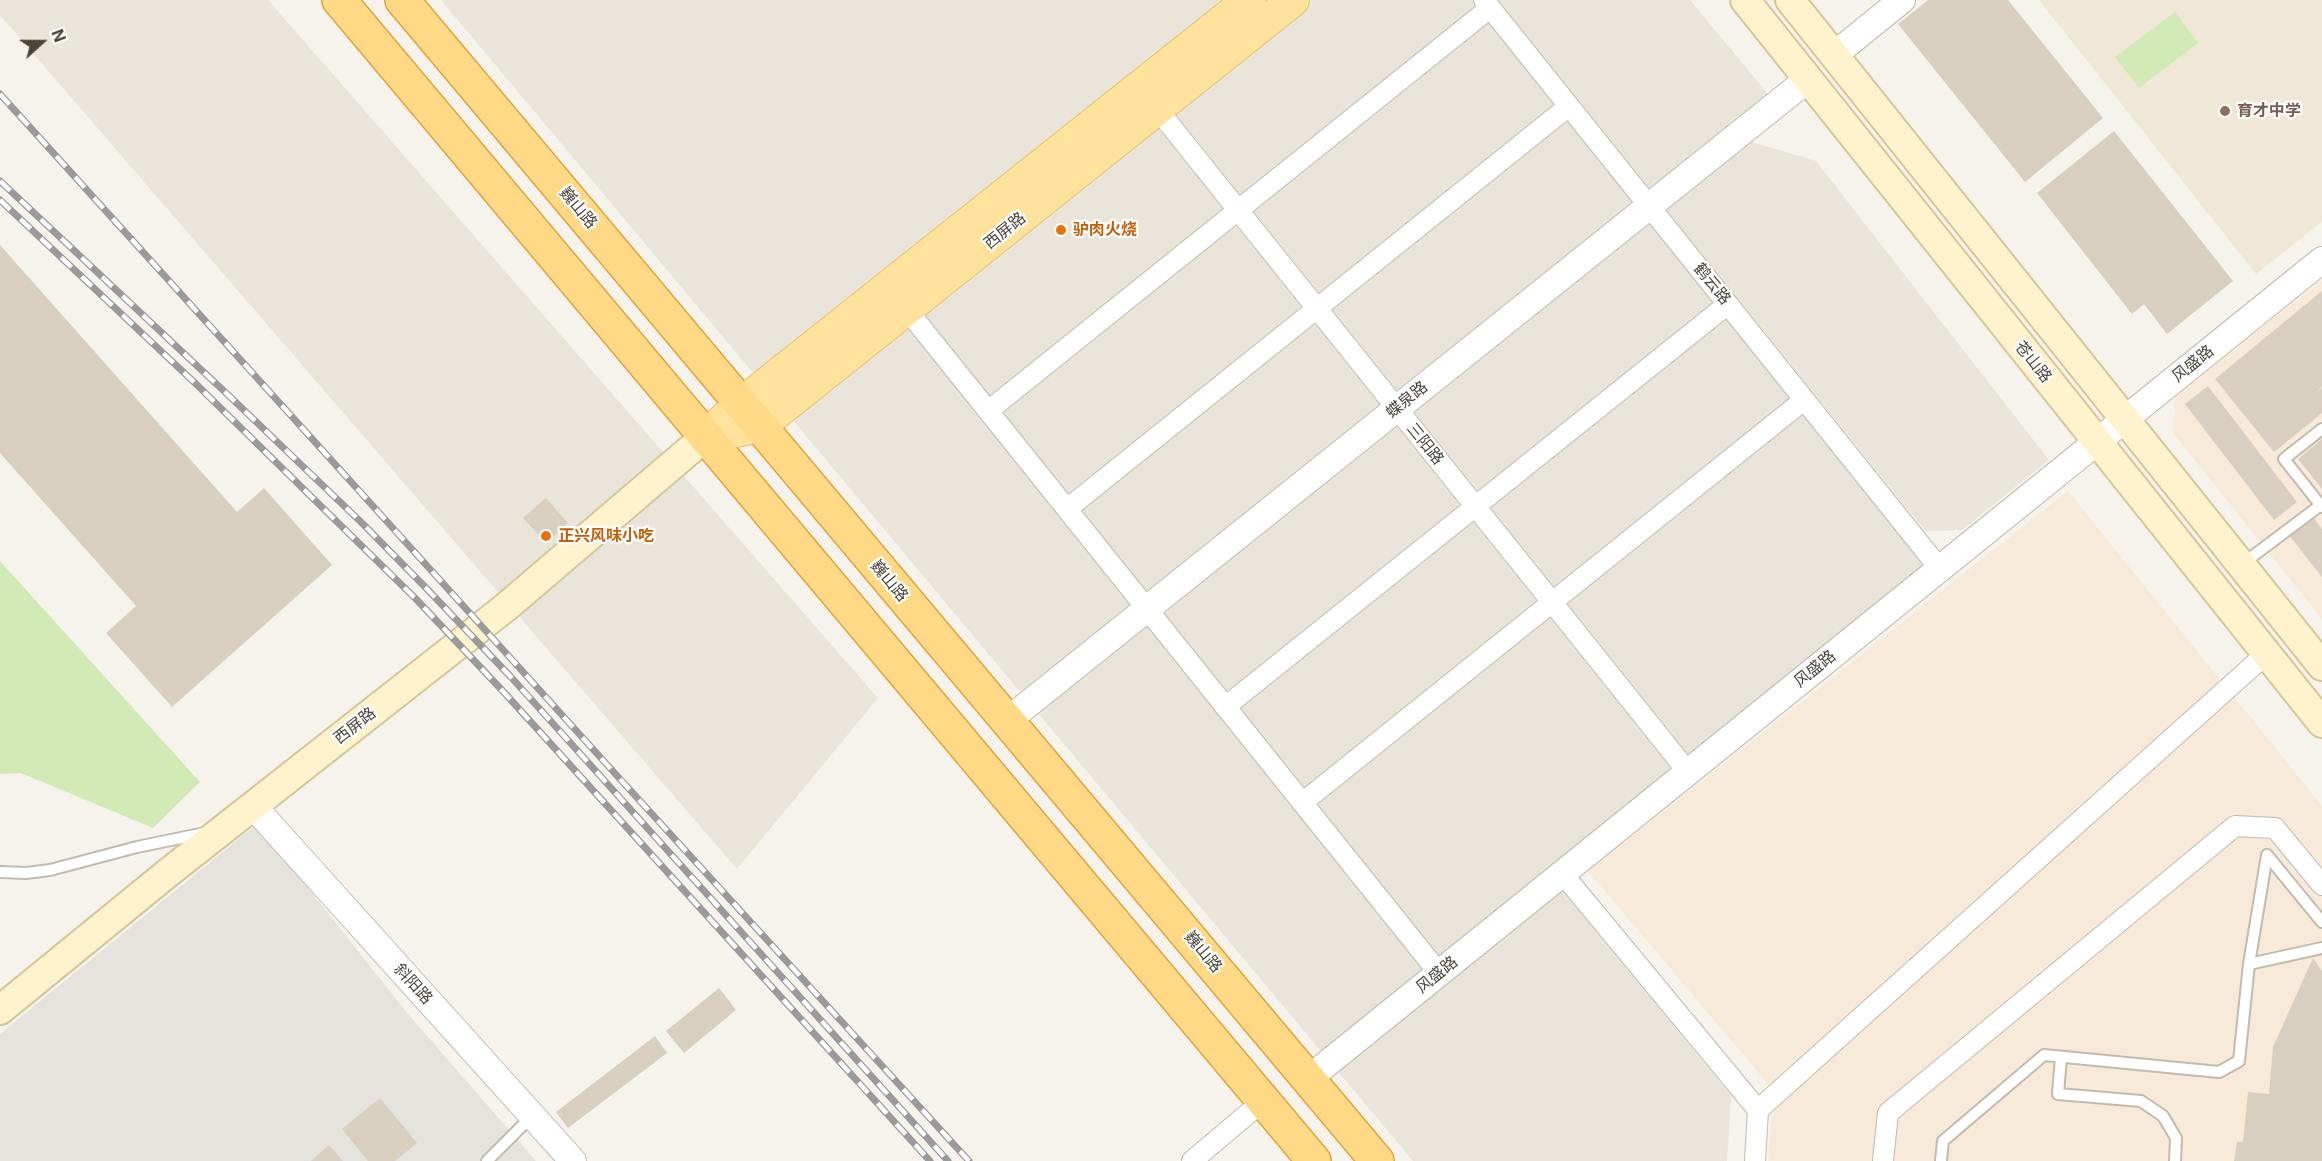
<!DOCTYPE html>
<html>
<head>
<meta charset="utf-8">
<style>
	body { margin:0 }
	#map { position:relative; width:2322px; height:1161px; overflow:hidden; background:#f6f3ec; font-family:Inter,sans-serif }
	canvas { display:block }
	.north { position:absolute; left:12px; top:12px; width:60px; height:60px; -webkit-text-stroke:4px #fff; paint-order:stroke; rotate:69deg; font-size:16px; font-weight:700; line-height:24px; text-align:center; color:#4b4439 }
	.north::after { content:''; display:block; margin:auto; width:21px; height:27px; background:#4b4439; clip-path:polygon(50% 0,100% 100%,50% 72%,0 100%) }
</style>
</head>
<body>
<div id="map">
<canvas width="2322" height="1161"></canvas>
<div class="north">N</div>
</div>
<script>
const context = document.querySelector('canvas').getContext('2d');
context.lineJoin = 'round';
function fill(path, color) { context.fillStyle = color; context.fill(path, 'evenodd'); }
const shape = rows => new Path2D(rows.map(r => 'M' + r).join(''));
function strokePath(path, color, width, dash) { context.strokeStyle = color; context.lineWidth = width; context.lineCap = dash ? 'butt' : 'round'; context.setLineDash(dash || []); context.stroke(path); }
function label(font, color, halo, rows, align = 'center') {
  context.font = font + ' Inter,"Noto Sans SC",sans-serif'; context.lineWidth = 4.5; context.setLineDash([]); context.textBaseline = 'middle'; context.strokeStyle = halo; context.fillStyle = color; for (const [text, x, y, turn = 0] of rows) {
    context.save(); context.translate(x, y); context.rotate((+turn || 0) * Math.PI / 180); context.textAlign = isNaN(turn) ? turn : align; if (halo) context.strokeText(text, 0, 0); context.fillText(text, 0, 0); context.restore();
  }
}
fill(shape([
	[0,0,268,0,878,698,737,869,0,15],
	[441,0,1690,0,1772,99,1651,192,1666,210,1752,142,1816,161,2049,460,1962,530,1925,531,1723,280,1945,559,1548,873,1731,1096,1727,1161,1413,1161]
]), '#eae5da');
fill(shape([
	[2322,280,2322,619,2173,433,2175,396],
	[2068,491,2322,806,2322,1161,1768,1161,1774,1091,1588,871]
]), '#f7ead8');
fill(shape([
	[257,824,408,1014,536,1161,0,1161,0,1034]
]), '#e6e2dd');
fill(shape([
	[2039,0,2322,0,2322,222,2256,274]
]), '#efe8d6');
fill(shape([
	[2175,12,2198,43,2139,88,2115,57],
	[0,561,200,782,153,828,21,773,0,774]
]), '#d2eab5');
fill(shape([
	[1928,0,2008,0,2103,118,2025,182,1898,24],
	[2114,131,2233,281,2167,334,2144,304,2132,314,2037,193],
	[0,245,237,512,264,488,332,565,172,707,106,633,136,606,0,453],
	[2322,291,2322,387,2314,394,2322,388,2322,413,2274,452,2215,379],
	[2208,386,2297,502,2274,520,2185,404],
	[2322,439,2322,489,2298,459],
	[546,498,568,523,546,543,523,518],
	[2312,516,2322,529,2322,577,2289,535],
	[2313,958,2322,971,2322,1161,2234,1161,2237,1142,2243,1142,2248,1092,2269,1094,2273,1047],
	[719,988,736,1010,684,1053,666,1031],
	[655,1036,667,1053,568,1128,556,1112],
	[380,1098,417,1143,395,1161,368,1161,342,1129],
	[329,1145,343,1161,311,1161]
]), '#d8cfc1');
const service = shape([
	[2322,429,2284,459,2322,507],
	[2241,565,2322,504],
	[0,872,26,873,50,870,137,847,205,833],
	[2249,964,2322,948],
	[2061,1057,2058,1094,2141,1101,2163,1116,2176,1138,2175,1161],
	[487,1161,532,1116],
	[1941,1161,1943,1141,2044,1055,2219,1072,2239,1061,2249,964,2267,855,2322,922]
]);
const minor = shape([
	[1484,0,1940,569],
	[1150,100,1688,772],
	[900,301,1439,973],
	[988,411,1490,8],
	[1067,509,1569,106],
	[1225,707,1728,304],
	[1302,803,1804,400],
	[1562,873,1758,1110,2266,654],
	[1192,1161,1263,1101],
	[1755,1161,1758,1110],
	[1883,1161,1888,1113,2235,826,2275,828,2322,885]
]);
const tertiary = shape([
	[1834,55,1902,0],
	[1007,721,1808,79],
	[254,807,573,1161],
	[1308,1079,2322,260]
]);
const secondary = shape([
	[1745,0,2322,723],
	[1790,0,2322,666],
	[0,1010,169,872,506,607,705,437]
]);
const primary = shape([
	[721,422,741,404,1249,0],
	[705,437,760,426,1293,0]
]);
const trunk = shape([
	[339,0,1314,1161],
	[402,0,1377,1161]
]);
strokePath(service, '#c2bbae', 14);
strokePath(minor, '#c2bbae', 22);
strokePath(tertiary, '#c2bbae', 28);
strokePath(secondary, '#d6c79b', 32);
strokePath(primary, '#e6c16a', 34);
strokePath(trunk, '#e0a43c', 36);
strokePath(service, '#fff', 10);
strokePath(minor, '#fff', 20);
strokePath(tertiary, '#fff', 26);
strokePath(secondary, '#fff3cd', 28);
strokePath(primary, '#ffe39c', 32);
strokePath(trunk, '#ffd985', 33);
const rail = shape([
	[0,94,620,779,969,1161],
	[0,181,225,392,361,522,427,589,510,676,948,1161],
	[0,200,195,383,416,599,500,688,930,1161]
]);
strokePath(rail, '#9a9a9a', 7);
strokePath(rail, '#fff', 4.5, [14]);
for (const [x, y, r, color] of [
	[2225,111,6,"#8d6e63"],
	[1061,230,6,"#e8710a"],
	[546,536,6,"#e8710a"]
]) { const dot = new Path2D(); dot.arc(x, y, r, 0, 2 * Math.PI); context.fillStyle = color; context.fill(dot); strokePath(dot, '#fff', 2); }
label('bold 16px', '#785e54', '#fff', [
	["育才中学",2237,111]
], 'left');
label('16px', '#4b4439', '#fff', [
	["巍山路",578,208,50],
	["西屏路",1005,231,-39],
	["鹤云路",1712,284,51],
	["苍山路",2033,362,51],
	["风盛路",2193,364,-39],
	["蝶泉路",1407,400,-39],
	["三阳路",1425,444,51],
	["巍山路",889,581,50],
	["风盛路",1815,669,-39],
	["西屏路",355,726,-38],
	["巍山路",1203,952,50],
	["风盛路",1437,975,-39],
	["斜阳路",413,984,48]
]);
label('bold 16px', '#c56008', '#fff', [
	["驴肉火烧",1073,230],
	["正兴风味小吃",558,536]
], 'left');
</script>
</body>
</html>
